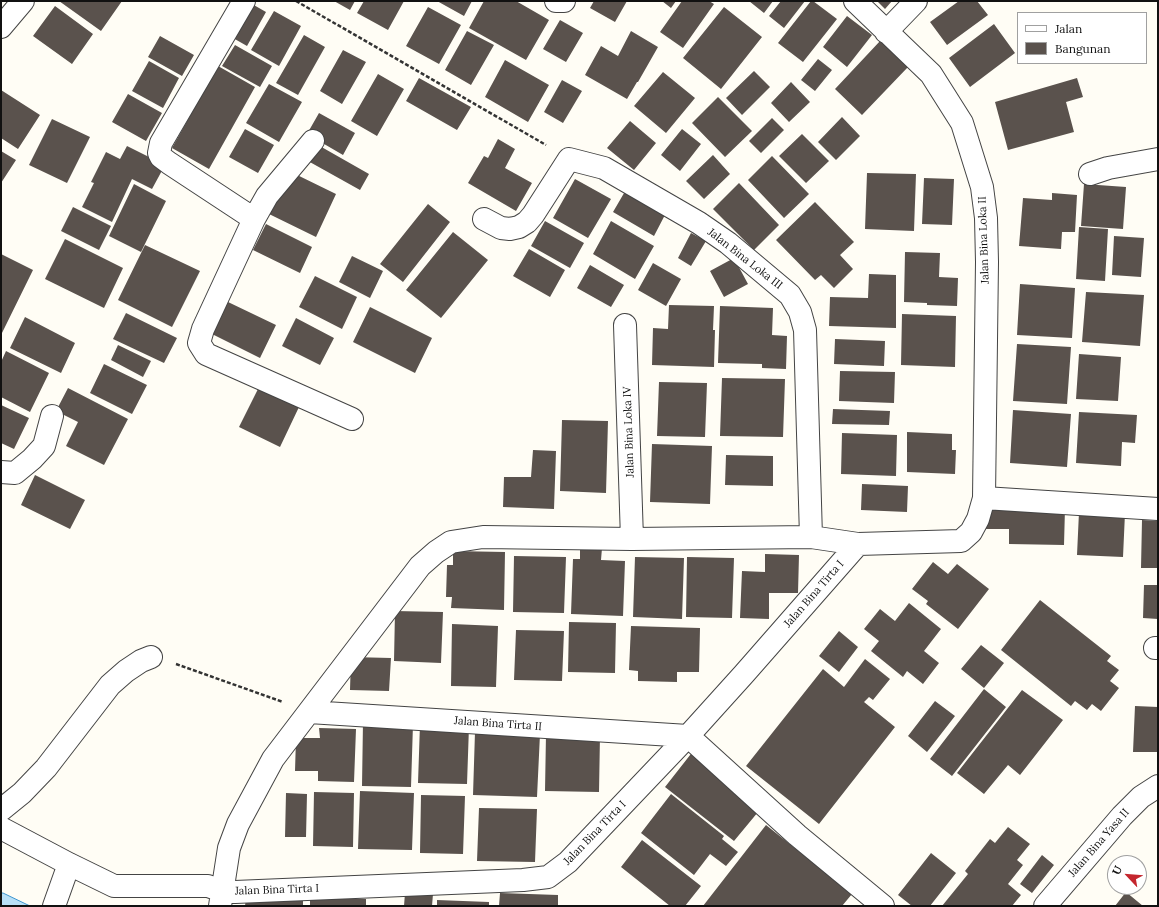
<!DOCTYPE html>
<html>
<head>
<meta charset="utf-8">
<style>
	body { margin:0 }
	#map { position:relative; width:1159px; height:907px; overflow:hidden; background:#fffdf5; font-family:Lora,serif }
	canvas { display:block }
	.frame { position:absolute; inset:0; border:2px solid #111; pointer-events:none }
	.legend { position:absolute; left:1017px; top:12px; width:130px; height:52px; box-sizing:border-box; background:#fff; border:1px solid #a0a0a0; margin:0; padding:5px 7px; list-style:none; font-size:12px; color:#111 }
	.legend li { display:flex; align-items:center; gap:8px; height:20px }
	.legend b { width:20px; border:1px solid #a0a0a0 }
	.north { position:absolute; left:1107px; top:855px; width:40px; height:40px; box-sizing:border-box; background:#fff; border:1px solid #a0a0a0; border-radius:50%; rotate:296deg; font-size:11px; font-weight:700; line-height:16px; text-align:center; color:#111 }
	.north::after { content:''; display:block; margin:auto; width:14px; height:18px; background:#c4262e; clip-path:polygon(50% 0,100% 100%,50% 72%,0 100%) }
</style>
</head>
<body>
<div id="map">
<canvas width="1159" height="907"></canvas>
<div class="frame"></div>
<ul class="legend">
<li><b style="height:5px;background:#fff"></b>Jalan</li>
<li><b style="height:11px;background:#5a524d"></b>Bangunan</li>
</ul>
<div class="north">U</div>
</div>
<script>
const context = document.querySelector('canvas').getContext('2d');
context.lineJoin = 'round';
function fill(path, color) { context.fillStyle = color; context.fill(path, 'evenodd'); }
const shape = rows => new Path2D(rows.map(r => 'M' + r).join(''));
function strokePath(path, color, width, dash) { context.strokeStyle = color; context.lineWidth = width; context.lineCap = dash ? 'butt' : 'round'; context.setLineDash(dash || []); context.stroke(path); }
function label(font, color, halo, rows, align = 'center') {
  context.font = font + ' Lora,serif'; context.lineWidth = 4; context.setLineDash([]); context.textBaseline = 'middle'; context.strokeStyle = halo; context.fillStyle = color; for (const [text, x, y, turn = 0] of rows) {
    context.save(); context.translate(x, y); context.rotate((+turn || 0) * Math.PI / 180); context.textAlign = isNaN(turn) ? turn : align; if (halo) context.strokeText(text, 0, 0); context.fillText(text, 0, 0); context.restore();
  }
}
const water = shape([
	[1,893,3,893,30,906,1,906,1,893]
]);
fill(water, '#b9e0f7');
strokePath(water, '#3f96cf', 1);
fill(shape([
	[59,1,122,1,101,31],
	[334,1,355,1,350,10],
	[364,1,404,1,388,30,357,13],
	[437,1,472,1,464,16],
	[484,1,516,1,549,20,526,60,469,28],
	[594,1,627,1,615,22,590,8],
	[662,1,676,1,671,8],
	[682,1,709,1,714,4,683,48,660,32],
	[749,1,773,1,764,13],
	[781,1,805,1,784,28,769,16],
	[811,1,813,1,837,19,803,62,778,43],
	[877,1,892,1,885,9],
	[959,1,977,1,988,15,947,45,930,22],
	[252,4,266,12,247,46,233,38],
	[55,6,93,34,72,64,33,36],
	[428,7,461,25,439,64,406,46],
	[724,7,762,37,721,89,683,58],
	[274,11,301,26,279,66,251,50],
	[847,16,872,35,847,67,823,47],
	[560,20,583,33,566,62,543,49],
	[994,24,1015,53,970,87,949,58],
	[467,31,494,45,471,85,445,70],
	[631,31,658,47,638,82,637,82,627,99,585,75,601,46,618,56],
	[304,35,325,47,298,95,276,83],
	[160,36,194,55,182,76,148,57],
	[881,40,908,67,862,115,835,89],
	[235,45,272,66,260,87,222,66],
	[343,50,366,62,342,104,320,91],
	[818,59,832,70,815,91,801,80],
	[505,60,549,85,528,122,485,97],
	[149,61,179,78,163,108,132,91],
	[218,66,255,87,209,169,172,148],
	[754,71,770,87,742,115,726,98],
	[663,72,695,98,666,133,634,106],
	[378,74,404,89,377,136,351,121],
	[419,78,471,107,457,130,406,101],
	[1077,78,1083,97,1066,102,1074,132,1008,150,995,102],
	[562,80,582,91,563,123,544,112],
	[791,82,810,102,789,122,771,103],
	[269,84,302,102,279,142,246,123],
	[1,90,40,115,18,149,1,138],
	[128,94,162,113,146,141,112,122],
	[718,97,752,131,725,157,692,123],
	[319,113,355,133,343,155,307,134],
	[842,117,860,136,836,160,818,142],
	[772,118,784,130,761,153,749,141],
	[52,119,90,137,67,183,29,165],
	[630,121,656,143,634,170,607,148],
	[245,129,274,145,258,173,229,157],
	[682,129,701,144,680,171,661,155],
	[802,134,829,161,806,183,779,156],
	[498,139,515,149,505,168,532,183,516,211,468,183,484,156,488,158],
	[318,145,369,174,360,190,308,161],
	[127,146,165,165,152,189,132,179,112,222,82,207,94,183,91,182,106,152,120,159],
	[1,151,16,160,1,183],
	[713,155,730,174,704,199,686,181],
	[772,156,809,194,784,218,748,180],
	[291,172,336,194,316,237,269,214],
	[867,173,916,174,914,231,865,229],
	[924,178,954,179,952,225,922,224],
	[575,179,611,199,588,238,553,218],
	[739,183,779,225,754,250,713,209],
	[134,184,166,201,141,252,109,236],
	[1084,184,1126,187,1123,229,1081,226],
	[627,188,667,211,654,236,613,212],
	[1052,193,1077,195,1075,232,1062,232,1061,249,1019,246,1023,198,1052,200],
	[815,202,854,242,840,255,853,269,834,288,821,275,815,280,776,240],
	[428,204,450,222,403,282,380,264],
	[73,207,111,226,99,250,61,231],
	[545,221,584,243,570,268,531,246],
	[611,221,654,246,635,279,593,254],
	[266,224,312,247,300,273,253,250],
	[1079,227,1108,229,1105,281,1076,279],
	[453,232,488,260,441,318,406,290],
	[691,233,706,241,691,266,678,258],
	[1114,236,1144,238,1141,277,1112,275],
	[65,239,123,268,104,308,45,279],
	[145,245,200,271,172,327,118,300],
	[529,249,565,270,550,297,513,276],
	[905,252,940,253,939,277,958,278,957,306,927,305,927,303,904,302],
	[1,254,33,270,1,335],
	[352,256,383,271,370,298,339,282],
	[734,258,748,284,724,297,710,271],
	[653,263,681,279,666,306,638,290],
	[590,265,624,285,611,307,577,288],
	[869,274,896,275,896,328,829,326,830,297,868,298],
	[315,276,357,297,342,329,299,307],
	[1020,284,1075,288,1072,338,1017,335],
	[1086,292,1144,295,1140,346,1082,342],
	[228,302,276,325,260,358,212,334],
	[669,305,714,306,713,330,715,330,714,367,652,365,653,328,668,329],
	[720,306,773,308,772,335,787,336,786,369,762,368,762,364,718,363],
	[370,307,432,338,415,373,353,342],
	[126,313,177,338,164,363,113,339],
	[902,314,956,316,955,367,901,365],
	[25,317,75,343,61,373,10,348],
	[296,318,334,338,320,365,282,346],
	[835,339,885,341,884,366,834,364],
	[1017,344,1071,347,1067,404,1013,401],
	[118,345,151,361,143,377,111,360],
	[6,351,49,373,30,412,1,397,1,362],
	[1079,354,1121,357,1118,401,1076,399],
	[104,364,147,385,132,414,90,393],
	[840,371,895,372,894,403,839,401],
	[722,378,785,379,783,437,720,436],
	[659,382,707,383,705,437,657,436],
	[259,387,299,407,280,447,239,427],
	[68,388,128,419,104,465,66,446,78,422,56,411],
	[1,405,29,418,14,449,1,443],
	[833,409,890,411,889,425,832,424],
	[1013,410,1071,414,1067,467,1010,463],
	[1079,412,1137,415,1135,443,1122,442,1121,466,1076,463],
	[562,420,608,421,606,493,560,491],
	[907,432,952,434,952,450,956,450,955,474,907,472],
	[842,433,897,435,896,476,841,474],
	[652,444,712,446,710,504,650,502],
	[533,450,556,451,554,509,503,507,504,477,531,477],
	[726,455,773,456,773,486,725,485],
	[35,475,85,500,70,529,21,505],
	[862,484,908,486,907,512,861,510],
	[1065,508,1064,545,1009,544,1009,529,986,529,987,510,1010,510],
	[1079,512,1125,513,1123,557,1077,555],
	[1142,520,1158,521,1158,568,1141,568],
	[580,547,602,548,601,560,625,561,623,616,571,614,573,559,580,559],
	[453,551,505,552,504,610,451,608,452,597,446,597,447,565,453,565],
	[765,554,799,555,798,593,769,593,769,619,740,618,742,571,765,572],
	[514,556,566,557,564,613,513,612],
	[635,557,684,558,682,619,633,617],
	[687,557,734,558,732,618,686,617],
	[933,562,948,574,957,564,989,589,958,629,926,604,928,601,912,589],
	[1144,585,1158,585,1158,619,1143,618],
	[1040,600,1111,656,1107,661,1119,670,1110,681,1119,688,1101,711,1092,704,1087,710,1075,701,1071,706,1001,650],
	[909,603,941,629,924,651,939,663,923,684,907,671,903,677,871,651,879,641,864,629,880,609,895,621],
	[395,611,443,612,441,663,394,661],
	[569,622,616,623,615,673,568,672],
	[452,624,498,626,496,687,451,686],
	[631,626,700,628,699,672,677,672,677,682,638,681,638,671,629,670],
	[516,630,564,631,562,681,514,680],
	[839,631,858,647,839,672,819,656],
	[981,645,1004,663,984,688,961,669],
	[351,657,391,658,389,691,350,690],
	[865,659,890,679,873,700,869,697,864,702,895,727,819,824,746,766,823,669,844,687],
	[984,689,1006,707,952,776,930,759],
	[1022,690,1063,720,1020,775,1008,765,984,794,957,773],
	[935,701,955,716,927,752,908,736],
	[1135,706,1158,707,1157,752,1133,752],
	[363,722,413,724,411,787,362,786],
	[420,724,469,726,467,784,418,783],
	[319,728,356,729,354,782,318,781,318,771,295,771,296,738,320,738],
	[475,732,540,734,537,797,473,795],
	[546,734,600,735,599,792,545,791],
	[694,750,763,806,734,841,665,787],
	[360,791,414,793,412,850,358,849],
	[314,792,354,793,353,847,313,846],
	[286,793,307,794,306,837,285,837],
	[671,794,724,836,722,839,738,852,726,866,710,854,694,875,641,833],
	[421,795,465,796,463,854,420,853],
	[479,808,537,809,535,862,477,861],
	[766,825,852,894,842,906,703,906],
	[1008,827,1030,844,1017,860,1023,865,1008,884,1021,895,1012,906,942,906,968,874,965,871,990,839,995,843],
	[642,840,701,886,685,906,670,906,621,867],
	[931,853,956,873,930,906,912,906,898,895],
	[1042,855,1054,865,1032,893,1020,884],
	[1126,892,1143,906,1115,906],
	[405,893,433,894,432,906,404,906],
	[500,893,558,895,558,906,499,906],
	[246,898,303,899,303,906,245,906],
	[310,898,366,899,366,906,310,906],
	[437,900,489,902,489,906,437,906]
]), '#5a524d');
const minor = shape([
	[244,1,161,143,159,153,161,157,169,163,254,219,267,196,313,141],
	[556,1,564,1],
	[1,27,23,1],
	[886,32,916,1],
	[1090,174,1108,168,1158,159],
	[254,219,203,329,199,343,206,354,352,419],
	[484,219,501,228,510,229,519,227,527,222,533,215,569,159,604,168,699,223,728,243,790,295,800,312,805,330,811,537],
	[625,325,632,539],
	[1,472,15,473,32,459,44,446,52,416],
	[984,498,1158,509],
	[1155,648,1158,648],
	[309,712,688,736,797,835,883,906],
	[1,810,22,793,46,768,110,685,126,671,141,661,151,657],
	[1,828,69,864,114,886,208,886,222,891,235,892,523,880,548,877,568,862,688,736,744,674,858,544],
	[54,906,69,864],
	[220,906,229,848,238,824,273,759,420,566,436,552,451,542,483,537,632,539,811,537,858,544,961,541,971,532,978,519,984,498,987,262,986,218,982,187,962,123,931,74,855,1],
	[1045,906,1122,816,1141,797,1158,786]
]);
strokePath(minor, '#444', 24);
strokePath(shape([
	[296,1,546,145],
	[176,664,283,702]
]), '#333', 2.5, [4, 2]);
strokePath(minor, '#fff', 22);
label('11px', '#111', '#fff', [
	["Jalan Bina Loka II",984,240,-92],
	["Jalan Bina Loka III",745,259,38],
	["Jalan Bina Loka IV",629,432,-92],
	["Jalan Bina Tirta I",814,594,-49],
	["Jalan Bina Tirta II",498,724,4],
	["Jalan Bina Tirta I",595,833,-46],
	["Jalan Bina Yasa II",1099,843,-49],
	["Jalan Bina Tirta I",277,890,-2]
]);
</script>
</body>
</html>
